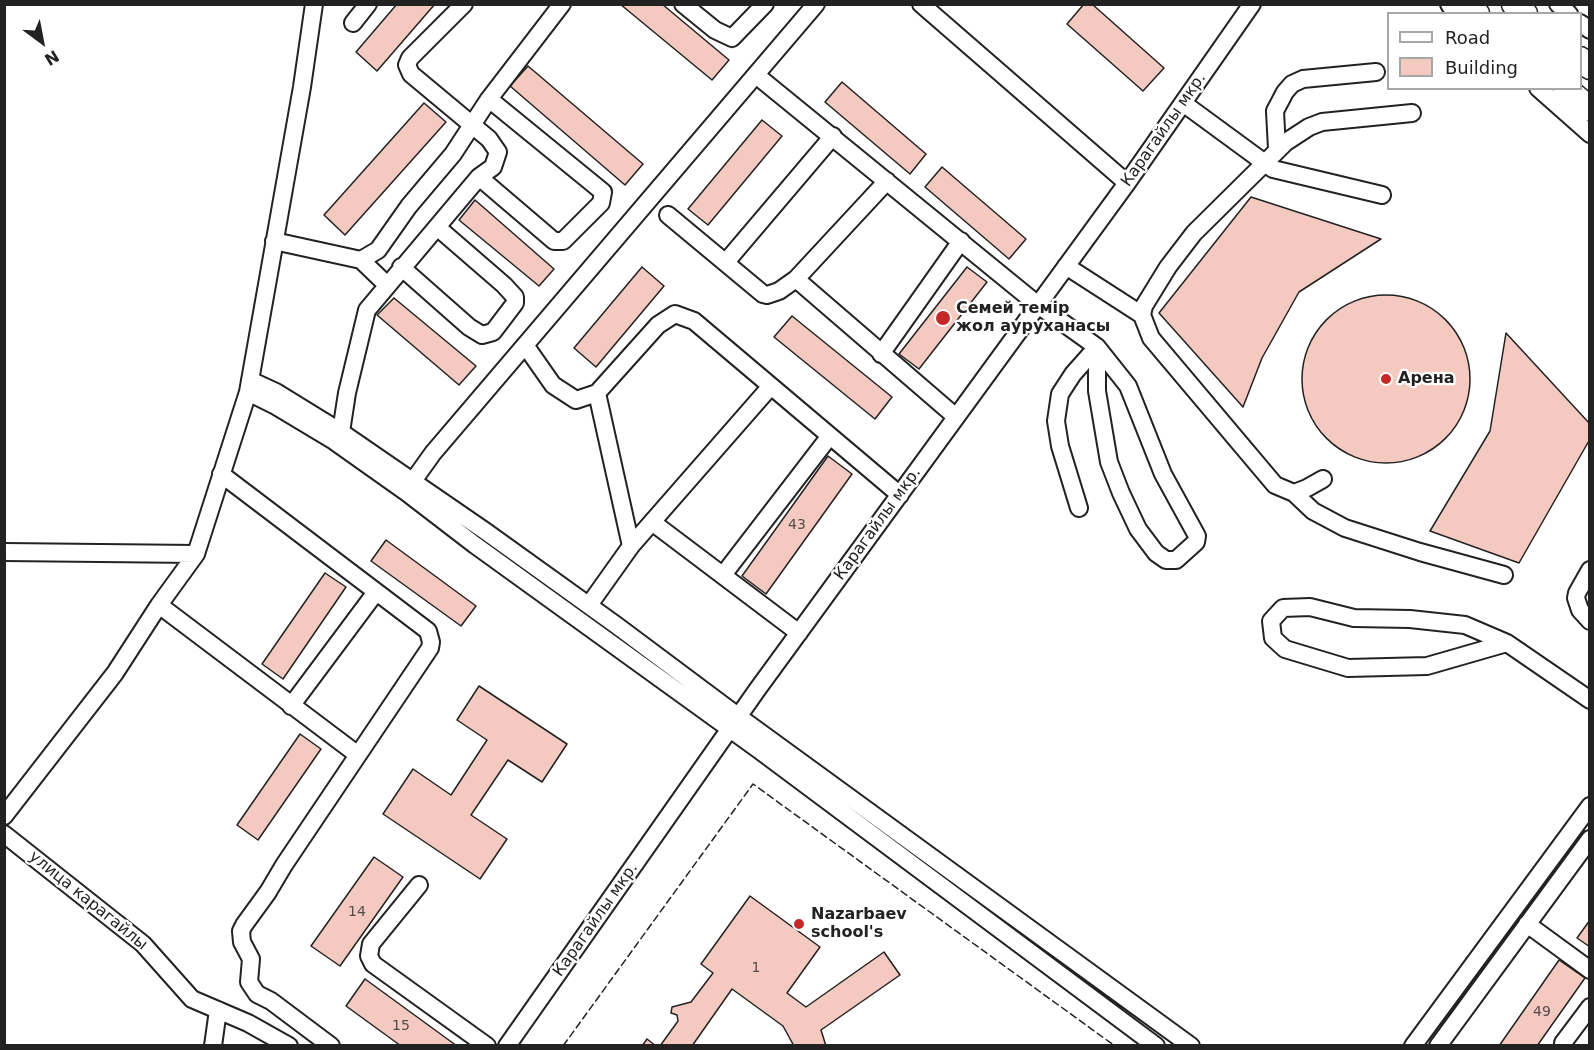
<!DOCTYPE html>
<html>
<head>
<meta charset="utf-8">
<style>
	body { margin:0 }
	#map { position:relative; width:1594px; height:1050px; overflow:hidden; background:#fff; font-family:"DejaVu Sans",sans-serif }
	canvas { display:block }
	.frame { position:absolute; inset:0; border:6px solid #222; pointer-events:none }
	.legend { position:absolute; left:1387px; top:12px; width:195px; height:78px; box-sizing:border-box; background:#fff; border:2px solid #a7a7a7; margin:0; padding:8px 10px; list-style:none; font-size:18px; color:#222 }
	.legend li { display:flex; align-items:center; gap:12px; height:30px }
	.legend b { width:30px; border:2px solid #a7a7a7 }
	.north { position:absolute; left:12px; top:12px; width:60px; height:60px; -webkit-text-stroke:4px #fff; paint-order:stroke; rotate:148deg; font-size:16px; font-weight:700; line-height:24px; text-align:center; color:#222 }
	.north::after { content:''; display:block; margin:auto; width:21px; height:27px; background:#222; clip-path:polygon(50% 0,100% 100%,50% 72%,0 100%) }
</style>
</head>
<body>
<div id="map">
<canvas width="1594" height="1050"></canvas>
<div class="frame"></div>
<ul class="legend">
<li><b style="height:8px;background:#fff"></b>Road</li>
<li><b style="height:16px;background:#f3c9c0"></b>Building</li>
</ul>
<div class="north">N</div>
</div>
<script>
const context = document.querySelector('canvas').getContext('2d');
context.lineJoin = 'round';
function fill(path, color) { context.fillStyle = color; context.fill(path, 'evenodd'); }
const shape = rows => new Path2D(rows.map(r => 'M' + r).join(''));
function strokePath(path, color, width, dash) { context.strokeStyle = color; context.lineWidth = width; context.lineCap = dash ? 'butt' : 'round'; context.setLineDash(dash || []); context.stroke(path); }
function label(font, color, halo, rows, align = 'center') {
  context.font = font + ' "DejaVu Sans",sans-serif'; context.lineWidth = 4.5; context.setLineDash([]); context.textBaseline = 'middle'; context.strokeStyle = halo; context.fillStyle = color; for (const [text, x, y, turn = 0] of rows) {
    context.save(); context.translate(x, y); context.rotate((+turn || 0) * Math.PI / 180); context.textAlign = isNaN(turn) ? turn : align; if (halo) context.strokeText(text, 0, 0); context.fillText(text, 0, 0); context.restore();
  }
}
const building = shape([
	[397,4,435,4,377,71,356,52,397,4],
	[620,4,662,4,729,60,712,80,620,4],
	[1084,4,1092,4,1164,68,1143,91,1067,24,1084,4],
	[528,66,643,164,625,185,510,86,528,66],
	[842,82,926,154,910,174,825,102,842,82],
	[424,103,446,122,345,235,324,215,424,103],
	[762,120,782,136,708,225,688,209,762,120],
	[942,167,1026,239,1009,259,925,187,942,167],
	[1251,197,1381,239,1299,292,1262,358,1243,407,1159,313,1251,197],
	[475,200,554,269,539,286,459,220,475,200],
	[642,267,664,286,596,367,574,348,642,267],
	[967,267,987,282,919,369,899,354,967,267],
	'1302 379a84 84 0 1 1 168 0a84 84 0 1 1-168 0Z',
	[394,298,476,366,459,385,377,315,394,298],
	[792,316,892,397,875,419,774,337,792,316],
	[1506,333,1590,424,1590,439,1519,563,1430,531,1490,431,1506,333],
	[828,456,852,474,766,594,742,576,828,456],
	[386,540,476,606,461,626,371,561,386,540],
	[325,573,346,587,283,679,262,664,325,573],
	[479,686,567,744,542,782,508,760,471,815,507,839,480,879,383,814,413,769,451,795,487,740,457,720,479,686],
	[300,734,321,749,258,840,237,825,300,734],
	[374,857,403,877,340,966,311,946,374,857],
	[750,896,820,947,787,993,806,1007,884,952,900,975,821,1030,826,1046,794,1046,783,1026,732,989,692,1046,660,1046,678,1021,677,1015,671,1013,672,1007,691,1002,713,973,701,964,750,896],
	[1590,920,1590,947,1577,938,1590,920],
	[1559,960,1585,978,1537,1046,1499,1046,1559,960],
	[365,979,457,1046,401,1046,346,1006,365,979],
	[647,1039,656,1046,642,1046,647,1039]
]);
fill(building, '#f3c9c0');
strokePath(building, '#222', 1.5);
const minor = shape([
	[683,4,715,30,732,38,765,4],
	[921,4,1127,183],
	[1449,4,1455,14],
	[1558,4,1569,14],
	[353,23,368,4],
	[1580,23,1590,30],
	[756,75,1038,305,1097,347,1128,386,1163,474,1197,536,1196,542,1176,560,1166,560,1156,553,1138,529,1121,493,1109,462,1097,391,1097,347],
	[1538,88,1590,134],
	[1183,103,1273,169,1382,195],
	[1277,149,1275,111,1285,92,1292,84,1303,79,1376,72],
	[479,177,554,241,563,241,601,203,603,192,489,99],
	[668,215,763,294,767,295,779,291,796,279,887,181],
	[274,241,361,260,378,250,409,206,453,154,489,99,562,4],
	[361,260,387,285],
	[726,262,833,136],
	[1066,266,1142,315],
	[401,267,469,327,482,335,493,332,515,303,515,297,504,285,437,227],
	[796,279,956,417],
	[525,345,553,385,576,400,597,393],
	[881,354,961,241],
	[250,380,276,392,341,432,485,531,616,625,739,717,1191,1046],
	[248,392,274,405,334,441,406,492,475,545,759,750,1156,1046],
	[341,432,347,393,367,310,479,177,493,167,498,152,489,139,411,74,407,65,410,58,464,4],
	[221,474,428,631,431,642,430,648,284,865,268,892,244,925,241,931,242,942,251,959,249,982,257,994,271,1001,331,1046],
	[1323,479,1307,488,1294,493,1275,485,1151,338,1142,315,1144,306,1168,267,1194,233,1286,142,1309,127,1322,122,1412,113],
	[408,488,433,453,816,4],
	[1294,493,1313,511,1345,528,1420,552,1504,575],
	[1079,508,1060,446,1056,421,1060,394,1073,374,1097,347],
	[652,522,799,633],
	[631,546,597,393,658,325,675,314,694,321,900,495],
	[4,552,196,554],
	[1590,570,1577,593,1576,598,1580,610,1590,621],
	[723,575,829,437],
	[159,605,358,755],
	[589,605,631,546,771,386],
	[1507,643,1427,666,1348,668,1285,649,1273,638,1271,621,1283,608,1310,607,1354,618,1410,619,1465,625,1507,643,1590,700],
	[291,706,376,592],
	[4,816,115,673,159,605,196,554,248,392,302,87,314,4],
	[4,834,143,944,192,999,248,1023,289,1046],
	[419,885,371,944,369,956,373,964,487,1046],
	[1527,924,1590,970],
	[1563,1043,1590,1007],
	[213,1046,218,1010],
	[507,1046,757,690,1127,183,1252,4],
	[1413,1046,1590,806],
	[1438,1046,1590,839]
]);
const highway = shape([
	[1466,4,1477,14],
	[1514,4,1525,14],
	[1580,59,1590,67],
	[1565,88,1590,109]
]);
strokePath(minor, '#222', 20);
strokePath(highway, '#222', 27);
strokePath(minor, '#fff', 16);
strokePath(highway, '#fff', 24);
strokePath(shape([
	[563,1046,753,784,1115,1046]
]), '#222', 1.5, [8, 3]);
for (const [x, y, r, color] of [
	[943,318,8,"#c62828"],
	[1386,379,6,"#c62828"],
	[799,924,6,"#c62828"]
]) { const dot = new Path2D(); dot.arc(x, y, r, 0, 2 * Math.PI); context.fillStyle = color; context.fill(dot); strokePath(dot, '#fff', 2); }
label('14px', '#564c4a', null, [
	["43",797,525],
	["14",357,912],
	["1",756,968],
	["49",1542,1012],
	["15",401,1026]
]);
label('16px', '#222', '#fff', [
	["Карагайлы мкр.",1164,130,-55],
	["Карагайлы мкр.",878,524,-54],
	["улица карагайлы",88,901,39],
	["Карагайлы мкр.",596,920,-55]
]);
label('bold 16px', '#222', '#fff', [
	["Семей темір",956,309],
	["жол ауруханасы",956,327],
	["Арена",1398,379],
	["Nazarbaev",811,915],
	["school's",811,933]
], 'left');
</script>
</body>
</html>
